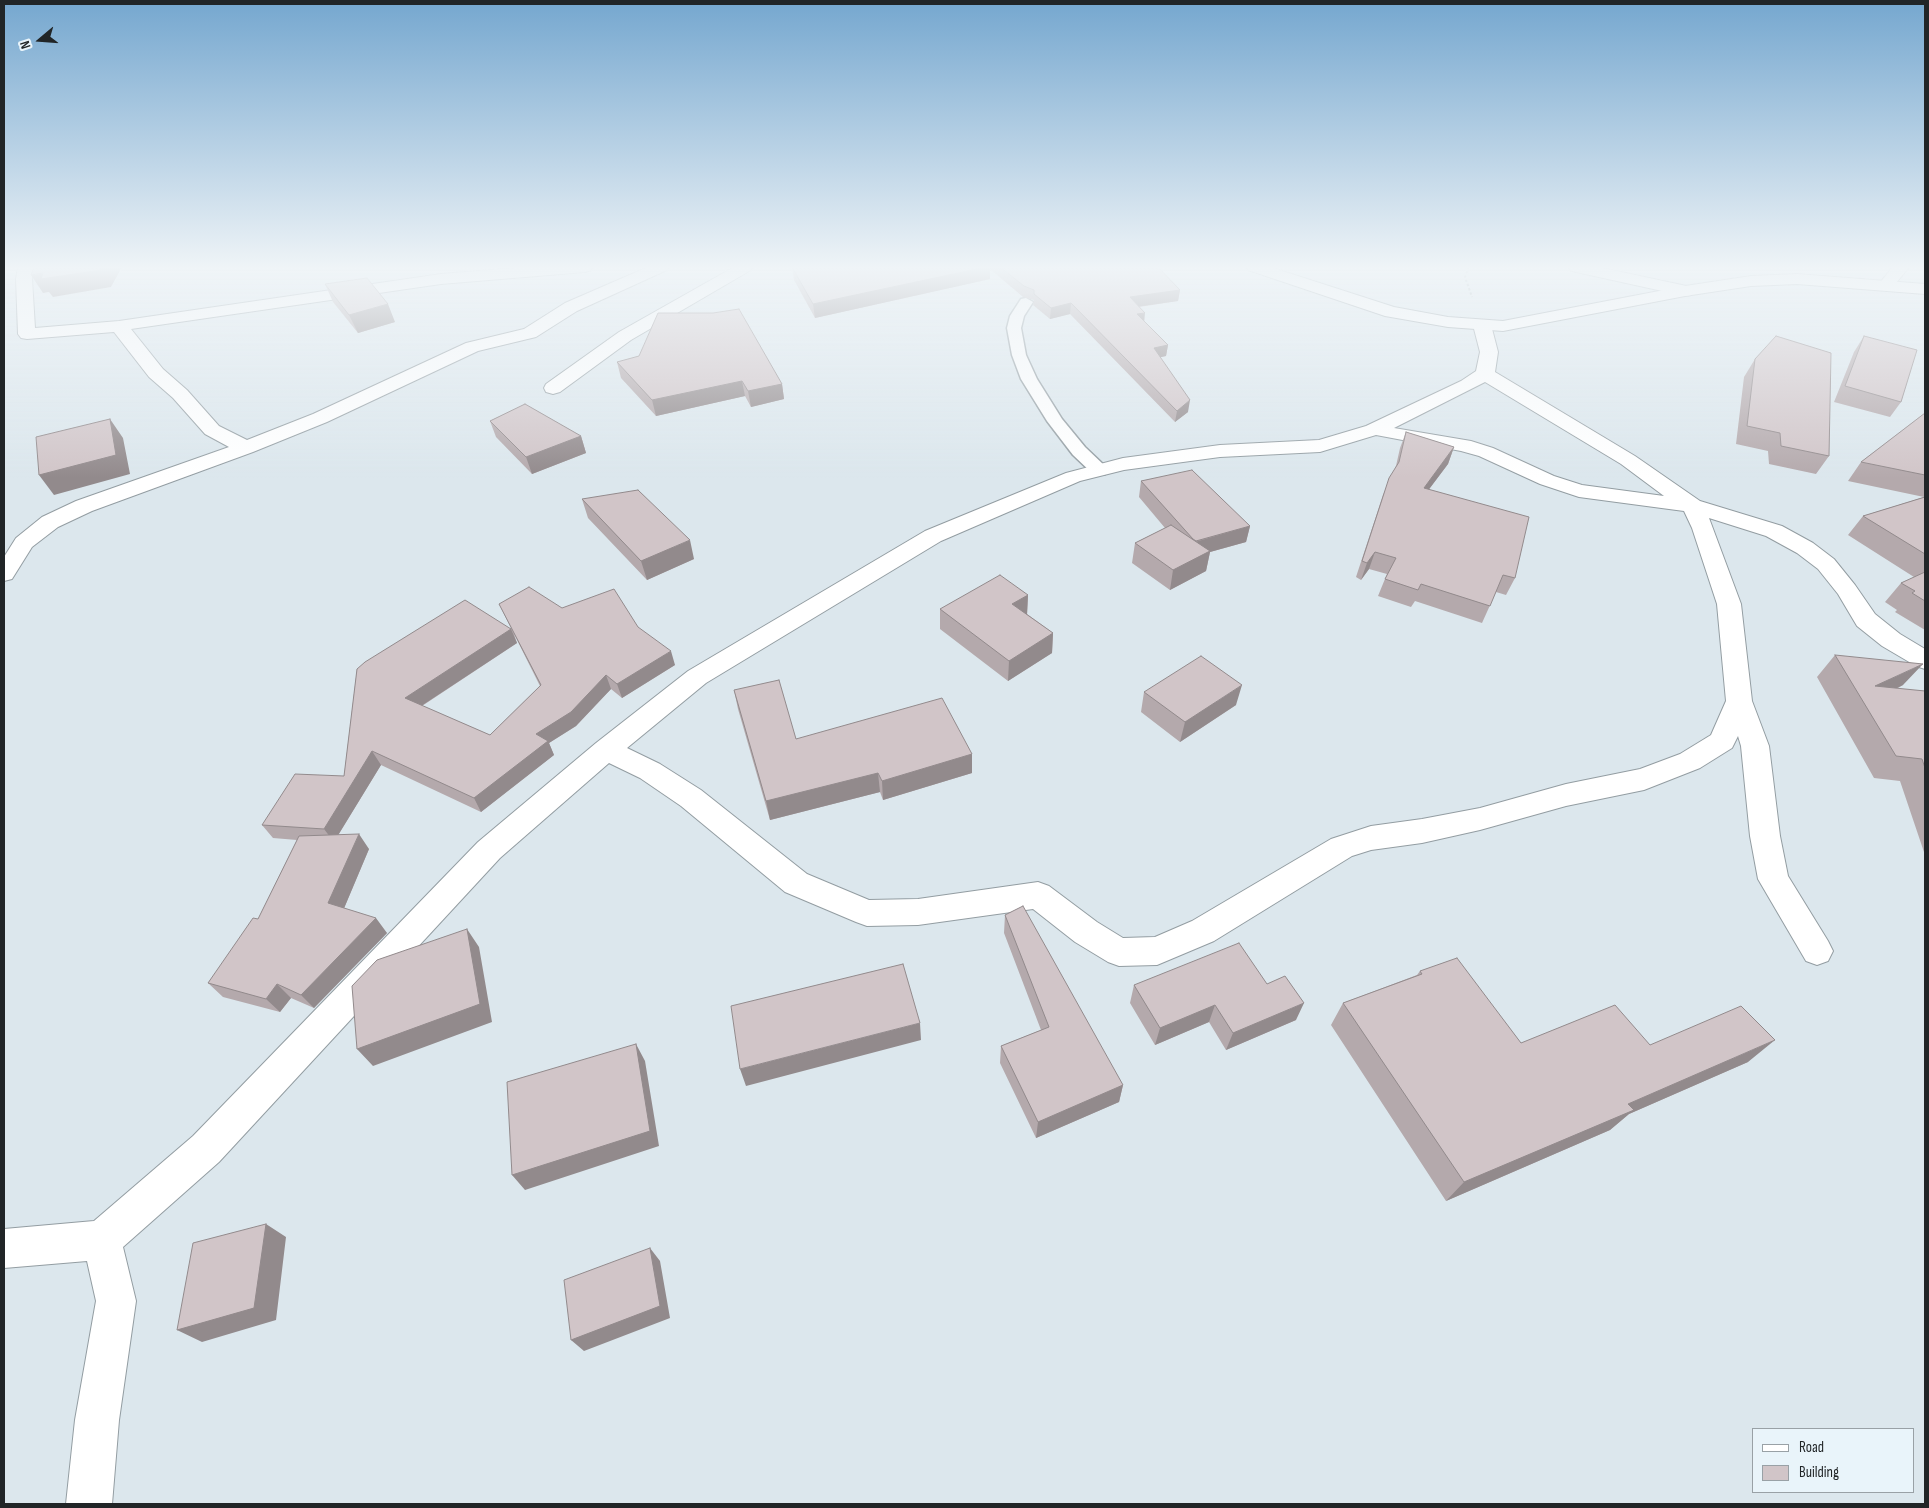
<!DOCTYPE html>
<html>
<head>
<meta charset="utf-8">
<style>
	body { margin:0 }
	#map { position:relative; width:1929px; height:1508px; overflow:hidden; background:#dce7ed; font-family:"Sofia Sans Condensed",sans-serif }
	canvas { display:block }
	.frame { position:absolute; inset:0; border:5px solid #212527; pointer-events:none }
	.legend { position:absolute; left:1752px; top:1428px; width:162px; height:65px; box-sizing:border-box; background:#e9f4fa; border:1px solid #99a1a6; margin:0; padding:6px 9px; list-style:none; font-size:15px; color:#212527 }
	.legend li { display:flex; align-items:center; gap:10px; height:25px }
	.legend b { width:25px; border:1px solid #99a1a6 }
	.north { position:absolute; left:15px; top:15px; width:50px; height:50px; -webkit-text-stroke:4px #e9f4fa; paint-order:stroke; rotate:252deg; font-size:14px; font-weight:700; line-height:20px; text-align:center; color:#212527 }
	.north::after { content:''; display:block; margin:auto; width:18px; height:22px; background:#212527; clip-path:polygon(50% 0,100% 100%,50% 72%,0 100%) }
</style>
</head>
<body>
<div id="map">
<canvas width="1929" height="1508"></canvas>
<div class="frame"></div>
<ul class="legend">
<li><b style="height:6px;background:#fff"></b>Road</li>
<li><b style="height:14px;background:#d1c5c8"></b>Building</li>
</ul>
<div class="north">N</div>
</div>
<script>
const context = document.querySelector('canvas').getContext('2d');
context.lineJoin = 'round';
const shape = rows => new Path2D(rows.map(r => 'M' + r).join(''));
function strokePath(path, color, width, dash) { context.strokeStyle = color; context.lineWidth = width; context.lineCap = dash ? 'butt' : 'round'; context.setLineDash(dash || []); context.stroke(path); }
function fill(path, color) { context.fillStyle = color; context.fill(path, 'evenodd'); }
const service = shape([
	[1026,298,1033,302,1024,316,1021,328,1026,355,1037,379,1062,419,1085,447,1105,466,1108,470,1105,474,1093,474,1073,455,1047,421,1021,379,1012,355,1007,328,1010,316,1021,299,1026,298]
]);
const minor = shape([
	[18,267,34,267,32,279,35,328,119,321,441,274,528,267,593,267,591,270,585,272,441,284,131,329,163,369,187,390,219,426,247,440,313,414,466,343,524,329,565,303,648,267,669,267,667,270,577,311,536,337,478,351,327,422,253,452,92,511,58,527,32,547,12,579,4,581,4,557,16,538,42,517,76,501,229,447,205,434,173,398,149,377,114,332,27,339,21,338,18,334,16,279,18,267],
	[734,267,753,267,751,270,631,340,560,392,553,394,546,392,544,388,546,384,619,332,734,267],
	[1568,267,1598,267,1691,287,1693,291,1691,295,1685,296,1576,272,1570,270,1568,267],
	[1893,267,1909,267,1892,288,1880,288,1878,285,1893,267],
	[1482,320,1488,321,1491,325,1498,352,1495,372,1635,456,1700,501,1782,526,1813,543,1834,559,1855,585,1875,614,1900,634,1925,649,1925,669,1916,666,1882,646,1857,626,1838,594,1818,569,1797,553,1766,536,1709,518,1741,604,1752,701,1769,746,1780,836,1788,876,1828,941,1833,951,1828,961,1817,965,1806,961,1758,879,1750,836,1741,746,1738,736,1732,748,1700,768,1644,790,1566,806,1480,830,1422,843,1371,850,1352,856,1214,941,1157,965,1119,966,1108,962,1075,942,1033,909,918,925,867,926,856,922,785,892,681,806,640,778,609,763,500,858,219,1162,123,1247,136,1301,119,1420,112,1504,66,1504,75,1420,96,1301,87,1261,4,1268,4,1229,94,1221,193,1136,478,842,596,743,688,671,925,531,1066,473,1123,458,1220,445,1319,440,1366,426,1461,381,1476,371,1480,352,1473,325,1476,321,1482,320],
	[1485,382,1621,464,1664,496,1582,485,1554,476,1493,448,1471,441,1394,428,1485,382],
	[1376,435,1461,451,1479,456,1540,484,1579,497,1684,511,1692,528,1717,604,1726,701,1711,735,1680,754,1640,769,1566,784,1480,808,1422,819,1371,826,1331,839,1192,921,1155,937,1123,938,1097,922,1049,886,1038,882,918,899,869,900,807,874,701,790,660,764,627,748,706,683,941,541,1080,481,1124,470,1220,457,1320,452,1376,435]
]);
const tertiary = shape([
	[1246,267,1270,267,1394,307,1448,317,1503,321,1685,286,1751,276,1797,274,1925,284,1925,294,1797,284,1751,286,1685,296,1503,331,1448,327,1385,316,1248,270,1246,267]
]);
strokePath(service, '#939da2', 3);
strokePath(minor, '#939da2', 2);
strokePath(tertiary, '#939da2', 2);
strokePath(shape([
	[1469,267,1465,277,1472,297]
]), '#9fa8ad', 2, [2.5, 2]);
fill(service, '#fff');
fill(minor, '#fff');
fill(tertiary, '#fff');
fill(shape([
	[792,267,1158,267,1180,290,1178,301,1139,307,1144,322,1168,345,1166,356,1160,357,1188,412,1175,422,1070,314,1050,319,1033,305,1034,300,1023,297,990,269,990,279,815,318,794,280],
	[325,284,395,322,358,333,333,302],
	[1864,336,1901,402,1890,417,1834,402,1854,352],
	[1755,359,1829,456,1816,474,1769,464,1768,451,1736,444,1744,377],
	[617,362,782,384,784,399,751,407,745,396,656,416,621,378],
	[1925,413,1925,630,1895,612,1897,610,1885,602,1901,583,1914,577,1848,535,1863,516,1924,497,1848,481,1861,462],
	[490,421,581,436,586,453,532,474,496,437],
	[1406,432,1454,447,1448,464,1429,489,1515,578,1506,595,1496,592,1482,623,1415,601,1411,607,1378,596,1387,574,1369,569,1361,580,1356,577,1383,495,1396,466,1400,448],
	[1141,481,1250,526,1246,542,1210,552,1206,571,1170,590,1132,563,1135,543,1165,528,1139,497],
	[582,499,694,559,647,580,588,518],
	[1028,595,1027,614,1053,633,1052,653,1008,681,940,629,940,609],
	[499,604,562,608,638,627,675,665,622,698,611,689,576,726,549,743,554,755,481,812,381,765,338,835,369,849,344,908,387,933,314,1008,291,998,280,1012,223,997,208,983,258,919,297,840,273,838,262,825,344,776,357,669,511,628],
	[514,634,540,686,490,735,422,706,517,643],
	[1835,655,1903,685,1896,689,1925,691,1925,855,1900,781,1874,778,1817,677],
	[734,690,796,739,972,754,972,773,883,800,880,792,770,820,738,709],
	[1144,692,1236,705,1180,742,1141,712],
	[1005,915,1123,1085,1119,1102,1036,1138,1000,1063,1001,1046,1041,1030,1004,933],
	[1420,971,1521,1043,1650,1045,1748,1062,1629,1114,1610,1130,1446,1201,1331,1025,1343,1003,1417,975],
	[1267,984,1296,1020,1226,1050,1209,1022,1155,1045,1130,1003,1134,985]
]), '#b4a9ac');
fill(shape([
	[102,267,122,267,111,287,53,297,49,292,43,293,31,275],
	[986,267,990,267,990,279,815,318,813,304],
	[1180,290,1178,301,1128,308,1130,297],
	[1071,303,1070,314,1050,319,1051,308],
	[388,304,395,322,358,333,349,315],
	[1145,313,1144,324,1137,314],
	[1168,345,1166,356,1152,359,1154,348],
	[742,381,745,396,656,416,652,400],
	[782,384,784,399,751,407,748,391],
	[1190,400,1188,412,1175,422,1177,411],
	[110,419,123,438,130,474,54,495,39,475],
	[581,436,586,453,532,474,526,457],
	[1454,447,1448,464,1418,504,1424,488],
	[1250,526,1246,542,1210,552,1206,571,1170,590,1173,570,1195,542],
	[690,540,694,559,647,580,641,561],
	[1375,552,1369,569,1361,580,1367,563],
	[1028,595,1027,615,1012,604],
	[511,629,517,643,412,712,405,698],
	[1053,633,1052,653,1008,681,1009,661],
	[671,651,675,665,622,698,617,684],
	[1923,664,1903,685,1865,704,1875,686],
	[606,675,611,689,576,726,549,743,554,755,481,812,474,798,536,734],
	[1242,685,1236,705,1180,742,1185,722],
	[372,751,381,765,334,842,324,829],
	[972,754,972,773,883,800,882,781],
	[878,773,880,792,770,820,766,801],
	[359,834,369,849,340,918,328,903],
	[376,918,387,933,314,1008,301,995],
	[467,929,479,947,492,1022,373,1066,357,1049],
	[277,984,291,998,280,1012,266,999],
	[1304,1003,1296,1020,1226,1050,1233,1033],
	[1215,1005,1209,1022,1155,1045,1160,1028],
	[920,1023,921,1040,746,1086,740,1069],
	[1775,1040,1748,1062,1629,1114,1610,1130,1446,1201,1464,1182,1628,1104],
	[636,1044,645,1061,659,1146,525,1190,512,1175],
	[1123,1085,1119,1102,1036,1138,1038,1122],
	[266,1224,286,1237,276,1320,202,1342,177,1330],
	[650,1248,660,1261,670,1318,584,1351,571,1340]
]), '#928a8c');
const building = shape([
	[34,267,102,267,101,270,41,279,43,273,31,275,34,267],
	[792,267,986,267,813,304,792,267],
	[1000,267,1158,267,1180,290,1130,297,1145,313,1137,314,1168,345,1154,348,1190,400,1177,411,1071,303,1051,308,1034,294,1034,290,1024,286,1000,267],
	[367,278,388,304,349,315,325,284,367,278],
	[739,309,782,384,748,391,742,381,652,400,617,362,639,356,658,313,713,313,739,309],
	[1776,336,1831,353,1829,456,1781,446,1780,433,1747,426,1755,359,1776,336],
	[1864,336,1917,350,1901,402,1845,386,1864,336],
	[525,404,581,436,526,457,490,421,525,404],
	[1925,413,1925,475,1861,462,1925,413],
	[110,419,116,455,39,475,36,437,110,419],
	[1406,432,1454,447,1424,488,1529,517,1515,578,1503,575,1490,606,1421,584,1418,590,1385,579,1396,558,1375,552,1367,563,1362,561,1389,478,1399,462,1406,432],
	[1192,470,1250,526,1196,541,1193,539,1141,481,1192,470],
	[638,490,690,540,641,561,582,499,638,490],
	[1925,497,1925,554,1863,516,1925,497],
	[1171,525,1210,551,1173,570,1135,543,1171,525],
	[1925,572,1925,601,1912,593,1915,591,1901,583,1925,572],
	[1000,575,1028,595,1012,604,1053,633,1009,661,940,609,1000,575],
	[529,587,562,608,614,589,638,627,671,651,617,684,606,675,571,712,536,734,548,741,474,798,372,751,324,829,262,825,295,774,344,776,357,669,365,662,465,600,511,629,405,698,490,735,541,685,499,604,529,587],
	[1835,655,1923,664,1875,686,1925,691,1925,768,1922,759,1896,756,1835,655],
	[1201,656,1242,685,1185,722,1144,692,1201,656],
	[779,680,796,739,942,698,972,754,882,781,878,773,766,801,734,690,779,680],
	[359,834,328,903,376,918,301,995,277,984,266,999,208,983,253,918,258,919,299,836,359,834],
	[1023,906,1123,1085,1038,1122,1001,1046,1049,1027,1005,915,1023,906],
	[467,929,480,1004,357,1049,352,986,377,960,467,929],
	[1239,943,1267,984,1285,976,1304,1003,1233,1033,1215,1005,1160,1028,1134,985,1239,943],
	[1457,958,1521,1043,1615,1005,1650,1045,1741,1006,1775,1040,1628,1104,1634,1110,1464,1182,1343,1003,1422,974,1420,971,1457,958],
	[903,964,920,1023,740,1069,731,1006,903,964],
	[636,1044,650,1131,512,1175,507,1082,636,1044],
	[266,1224,254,1308,177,1330,193,1243,266,1224],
	[650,1248,660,1306,571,1340,564,1280,650,1248]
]);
fill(building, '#d1c5c8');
strokePath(building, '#928a8c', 1);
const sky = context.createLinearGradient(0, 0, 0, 478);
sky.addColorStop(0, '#75a7cf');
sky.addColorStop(0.56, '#eff4f7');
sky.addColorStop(1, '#eff4f700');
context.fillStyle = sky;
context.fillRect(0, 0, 1929, 478);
</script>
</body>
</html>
